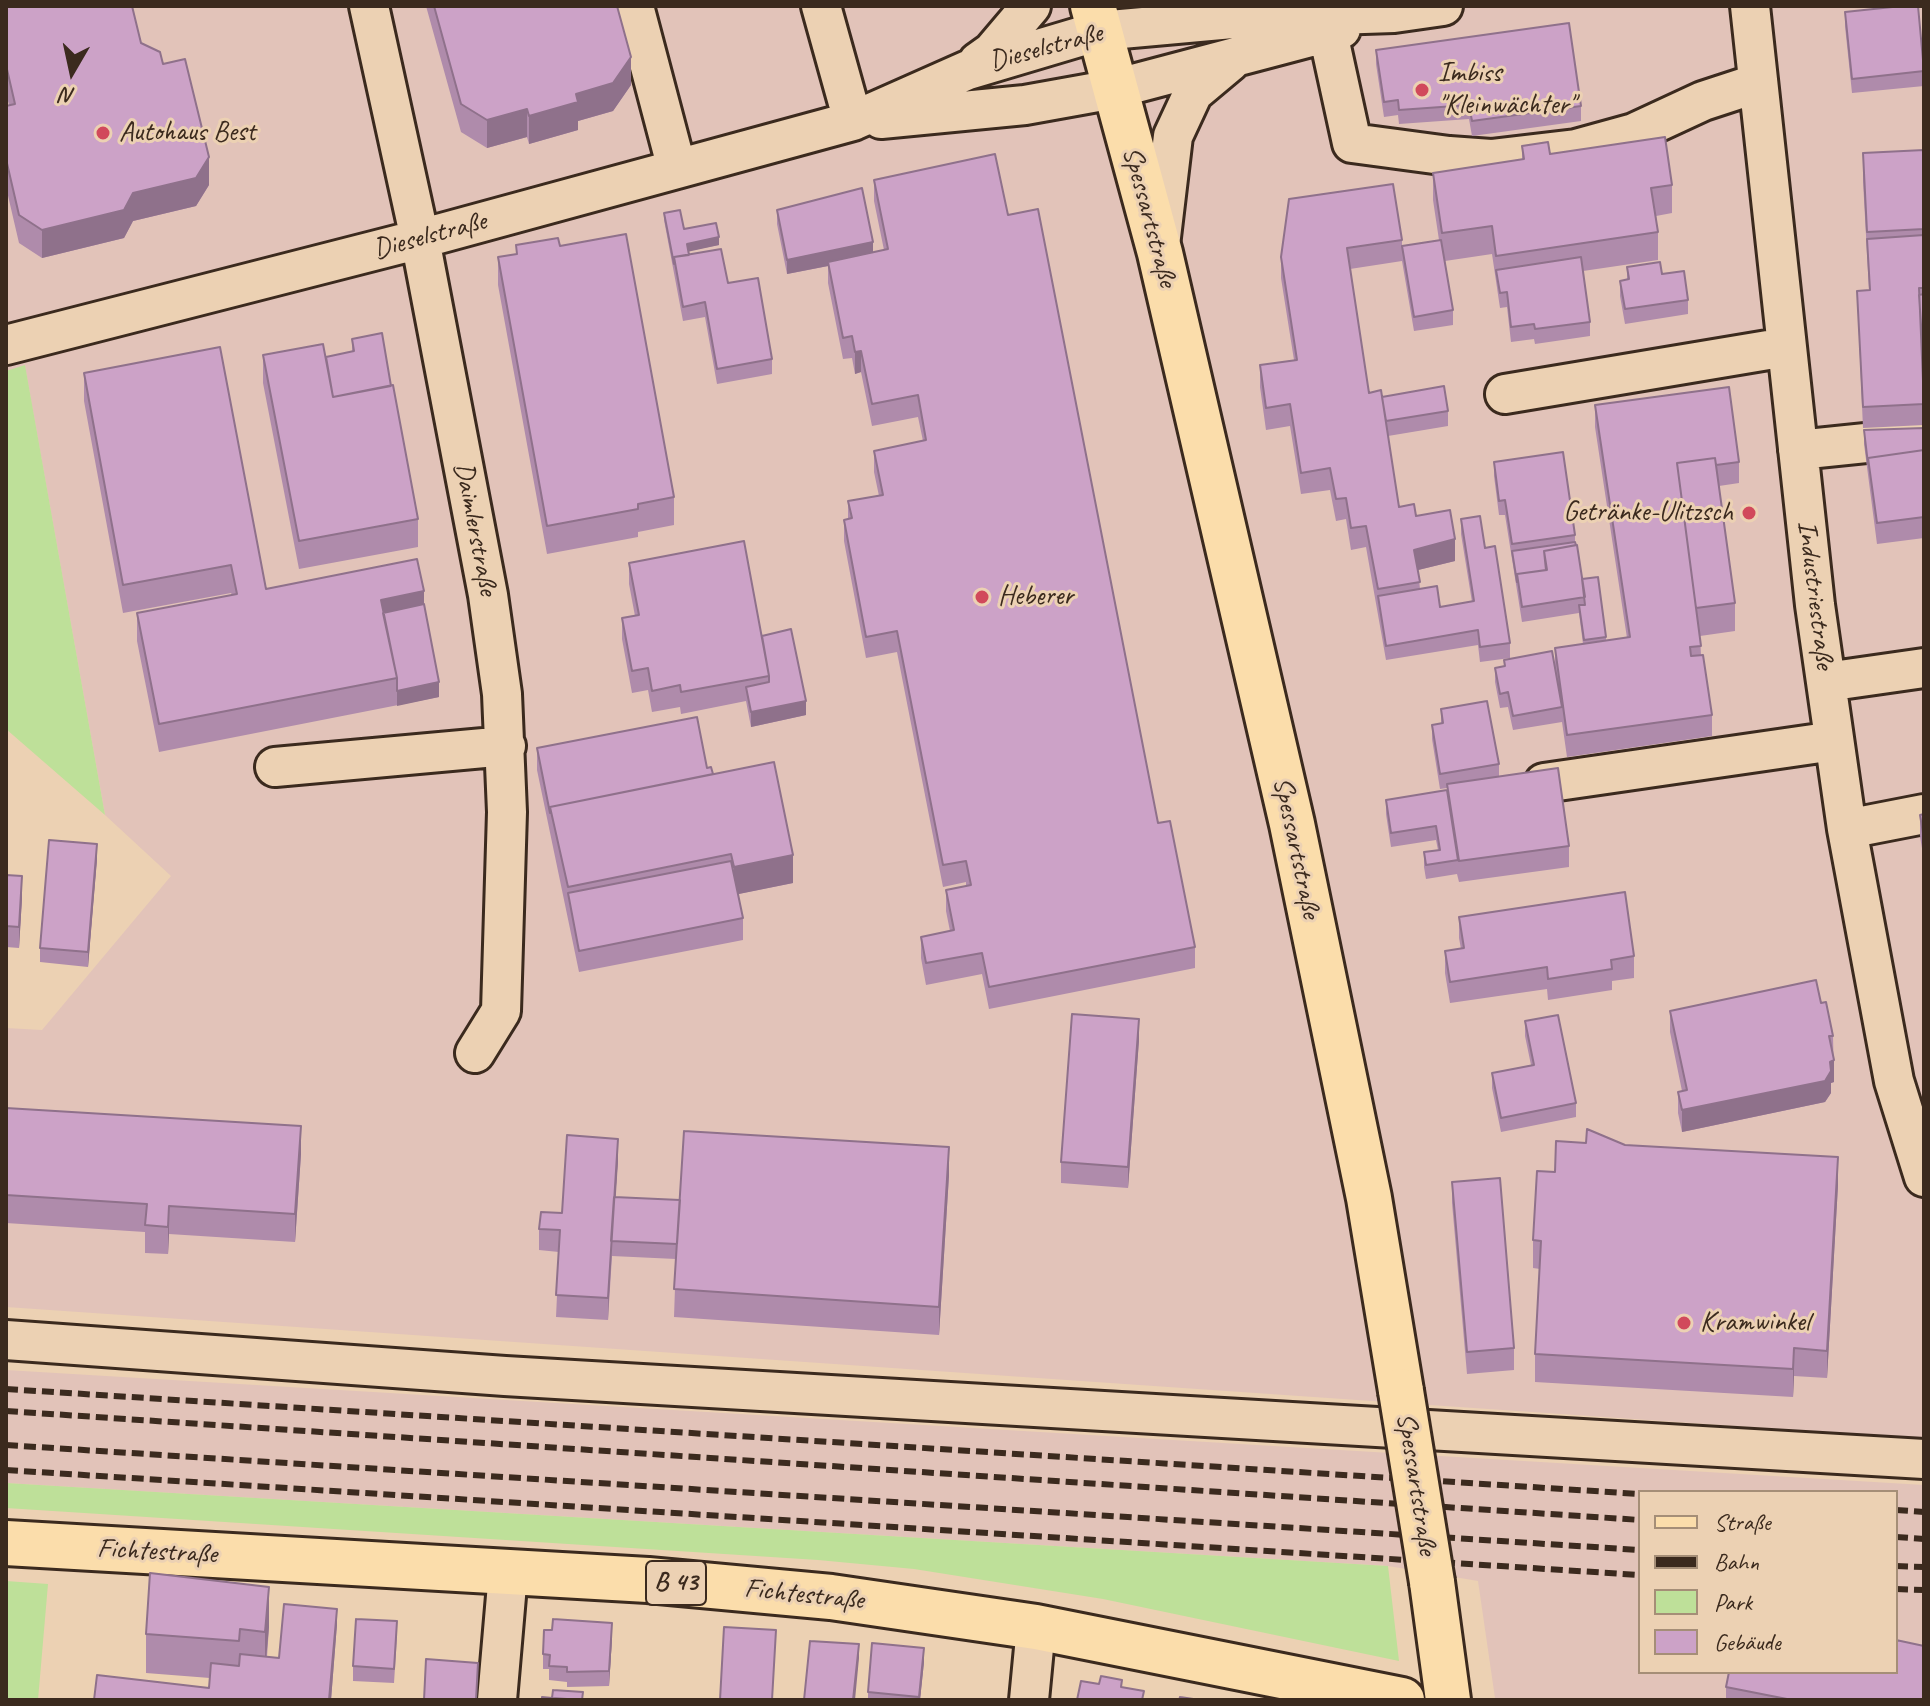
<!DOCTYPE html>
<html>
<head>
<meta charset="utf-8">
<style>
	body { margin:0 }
	#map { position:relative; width:1930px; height:1706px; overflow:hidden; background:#ecd1b3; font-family:Caveat,sans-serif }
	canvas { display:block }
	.frame { position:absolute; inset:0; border:8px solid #3b2a1e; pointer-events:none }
	.legend { position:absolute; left:1638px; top:1490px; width:260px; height:184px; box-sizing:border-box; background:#ecd1b3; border:2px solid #a58e77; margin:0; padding:10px 14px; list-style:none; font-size:24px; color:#3b2a1e }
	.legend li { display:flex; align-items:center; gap:16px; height:40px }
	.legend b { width:40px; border:2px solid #a58e77 }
	.north { position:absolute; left:32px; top:32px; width:80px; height:80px; -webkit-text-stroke:6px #ecd1b3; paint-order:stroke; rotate:189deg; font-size:22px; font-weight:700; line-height:32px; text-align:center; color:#3b2a1e }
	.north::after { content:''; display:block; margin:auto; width:28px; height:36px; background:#3b2a1e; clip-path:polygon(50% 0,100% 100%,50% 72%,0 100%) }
</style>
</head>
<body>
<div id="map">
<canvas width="1930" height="1706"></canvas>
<div class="frame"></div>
<ul class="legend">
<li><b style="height:10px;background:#fbddab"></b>Straße</li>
<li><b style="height:10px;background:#3b2a1e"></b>Bahn</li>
<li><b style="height:22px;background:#bee099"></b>Park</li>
<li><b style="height:22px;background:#cca2c7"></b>Gebäude</li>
</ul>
<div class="north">N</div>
</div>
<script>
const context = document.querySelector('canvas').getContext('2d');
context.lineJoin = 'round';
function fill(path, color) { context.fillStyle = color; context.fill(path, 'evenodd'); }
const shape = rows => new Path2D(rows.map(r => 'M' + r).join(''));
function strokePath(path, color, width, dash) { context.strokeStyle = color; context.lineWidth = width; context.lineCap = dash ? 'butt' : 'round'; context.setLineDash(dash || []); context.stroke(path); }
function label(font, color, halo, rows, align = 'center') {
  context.font = font + ' Caveat,sans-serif'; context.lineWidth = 6; context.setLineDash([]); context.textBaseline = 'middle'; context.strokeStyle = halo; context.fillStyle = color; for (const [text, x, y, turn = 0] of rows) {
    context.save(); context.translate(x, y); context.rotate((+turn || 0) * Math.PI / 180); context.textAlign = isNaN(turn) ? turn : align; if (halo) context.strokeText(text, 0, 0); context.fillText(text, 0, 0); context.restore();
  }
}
fill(shape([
	[6,6,1924,6,1924,1439,6,1307,6,1028,42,1030,171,876,105,815,25,366,6,371],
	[6,1370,1924,1485,1924,1700,1495,1698,1478,1581,1388,1566,6,1483],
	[1640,1492,1896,1492,1896,1672,1640,1672]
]), '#e2c3b9');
fill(shape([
	[25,365,105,815,6,729,6,371],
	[6,1483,1388,1566,1399,1661,1103,1599,914,1569,818,1560,6,1508],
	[6,1581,48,1584,38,1700,6,1700]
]), '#bee099');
const minor = shape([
	[369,6,420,239,488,595,502,694,507,812,501,1011,475,1053],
	[634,6,677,169],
	[821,6,853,121],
	[1750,6,1815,605,1847,829,1894,1081,1924,1177],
	[1328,33,1352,143,1449,156,1491,159,1576,149,1634,133,1703,101,1758,83],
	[978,62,992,52,1031,6],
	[881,119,1025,105,1114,89,1341,29],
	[1161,237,1173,136,1193,93,1230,62],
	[6,345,420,239,853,121,968,70,1099,31,1243,18,1394,13,1443,6],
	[1505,394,1786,347],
	[1798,450,1924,437],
	[1826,682,1924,668],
	[275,767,506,746],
	[1544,783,1834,741],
	[1847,829,1924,814],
	[6,1340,505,1376,1924,1459],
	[497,1700,508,1573],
	[1029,1700,1036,1627]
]);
const major = shape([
	[1093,6,1160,253,1292,824,1369,1198,1401,1391],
	[6,1543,648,1580,831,1597,1036,1627,1402,1700],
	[1432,1582,1448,1700]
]);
strokePath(minor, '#3b2a1e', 44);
strokePath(major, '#3b2a1e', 50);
strokePath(minor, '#ecd1b3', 38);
strokePath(major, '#fbddab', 44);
strokePath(shape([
	[6,1389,1640,1494],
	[6,1411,1640,1520],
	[6,1445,1640,1550],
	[6,1470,1640,1575],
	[1896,1510,1924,1512],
	[1896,1537,1924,1539],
	[1896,1566,1924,1567],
	[1896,1589,1924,1590]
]), '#3b2a1e', 6, [12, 6]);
const majorBridge = shape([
	[1401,1391,1432,1582]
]);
strokePath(majorBridge, '#3b2a1e', 50, []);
strokePath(majorBridge, '#fbddab', 44);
fill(shape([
	[6,6,141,43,163,64,209,185,196,206,133,221,124,238,42,258,19,243,6,187,6,106,9,105,6,93],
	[426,6,617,6,631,85,613,111,578,121,578,130,529,144,527,137,487,148,461,132],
	[1845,12,1924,71,1924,86,1852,93,1845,26],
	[1376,50,1581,106,1581,121,1472,136,1469,119,1399,124,1398,115,1384,117,1376,64],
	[1522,146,1672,185,1672,213,1656,216,1658,232,1658,260,1583,271,1590,322,1590,336,1535,344,1534,339,1511,342,1507,307,1500,308,1492,254,1445,261,1453,310,1453,325,1414,331,1402,261,1350,269,1369,393,1448,411,1448,426,1388,436,1399,507,1416,516,1455,561,1418,570,1420,589,1440,607,1472,602,1461,534,1461,519,1485,548,1510,643,1510,658,1480,662,1478,645,1386,660,1366,547,1351,550,1346,519,1336,521,1330,490,1301,494,1290,426,1266,430,1260,387,1260,365,1294,360,1281,278,1281,257,1402,240,1402,246,1439,240,1433,200,1433,173,1522,160],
	[1924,150,1924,354,1922,354,1924,425,1863,428,1857,291,1869,290,1863,181,1863,153],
	[874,180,1008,215,1158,823,1195,947,1195,968,989,1009,982,974,926,985,921,958,921,937,950,931,946,911,946,890,966,886,966,882,943,887,897,652,866,658,844,541,844,520,848,519,848,501,879,496,874,472,874,451,923,441,918,417,872,426,861,372,855,374,852,358,843,359,828,283,828,266,787,274,777,224,777,210,873,253,884,250,874,201],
	[664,213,684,229,719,245,688,251,689,255,728,283,772,359,772,374,717,384,705,317,683,321,664,220],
	[516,245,560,246,674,497,674,525,638,532,638,537,547,554,498,285,498,257,516,254],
	[1627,267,1662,274,1688,300,1688,314,1625,324,1620,296,1620,281,1627,280],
	[352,339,391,386,418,519,418,547,299,569,263,383,263,355,326,357,352,352],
	[84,373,266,589,424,604,439,697,159,752,137,641,137,613,232,595,231,593,123,613,84,401],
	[1595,405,1739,462,1739,483,1719,486,1735,603,1735,631,1700,636,1701,655,1712,715,1712,736,1567,757,1562,722,1513,730,1508,707,1500,708,1495,682,1495,668,1504,666,1504,660,1555,663,1555,648,1583,644,1579,613,1522,622,1505,515,1499,515,1494,476,1494,462,1575,535,1575,542,1582,579,1606,637,1606,640,1627,638,1595,427],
	[1924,428,1924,538,1877,544,1864,444,1864,430],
	[629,563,762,636,806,715,751,727,746,701,681,714,680,707,652,712,648,690,632,693,622,639,622,618,635,616,629,584],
	[1441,709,1499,764,1499,776,1569,846,1569,867,1459,882,1457,874,1426,879,1424,867,1424,852,1438,850,1436,840,1391,847,1386,814,1386,800,1447,790,1447,788,1440,789,1432,739,1432,725,1441,723],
	[537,748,707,768,793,883,738,894,743,918,743,940,579,972,537,770],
	[1924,814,1924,861,1920,836,1920,815],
	[97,859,88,967,40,962,40,948],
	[6,875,22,898,19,948,6,947],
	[1459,917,1634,956,1634,978,1612,981,1612,990,1548,1000,1547,989,1450,1003,1445,973,1445,951,1461,949,1459,938],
	[1821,1003,1833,1036,1834,1082,1831,1083,1831,1093,1825,1102,1682,1132,1678,1113,1678,1092,1682,1091,1670,1032,1670,1011],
	[1525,1021,1576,1103,1576,1117,1501,1132,1492,1088,1492,1073,1531,1065,1525,1036],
	[1139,1040,1128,1188,1061,1183,1061,1162],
	[6,1108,301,1154,295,1242,169,1234,168,1254,145,1253,145,1232,6,1223],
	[1625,1145,1838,1185,1827,1378,1794,1376,1793,1397,1535,1382,1535,1354,1540,1269,1533,1268,1533,1240,1555,1172],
	[618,1161,615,1197,680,1200,949,1175,939,1335,674,1317,676,1259,612,1256,608,1320,556,1317,559,1252,539,1250,539,1229,562,1213],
	[1452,1182,1514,1348,1514,1370,1467,1374,1452,1203],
	[337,1624,331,1700,94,1700,209,1688,210,1678,146,1673,146,1634,269,1627,267,1657,279,1658],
	[397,1636,394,1683,353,1681,353,1666],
	[612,1638,609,1686,567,1687,567,1682,549,1680,549,1669,543,1669,543,1654],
	[924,1662,920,1700,868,1700,868,1692],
	[1726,1687,1924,1700,1726,1700]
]), '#af8bab');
fill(shape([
	[631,57,631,85,613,111,578,121,578,130,529,144,529,116,576,94],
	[527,109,527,137,487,148,487,120],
	[209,157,209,185,196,206,133,221,124,238,42,258,42,230,133,193],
	[719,237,719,245,687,252,687,244],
	[873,242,873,256,828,262,828,266,787,274,787,260],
	[861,351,861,372,855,374,855,352],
	[1455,539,1455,561,1414,571,1414,550],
	[424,591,424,619,384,627,381,600],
	[439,682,439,697,397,706,397,691],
	[806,701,806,715,751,727,751,712],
	[97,844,97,859,88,967,88,952],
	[793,855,793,883,734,895,734,867],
	[22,876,22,898,19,948,19,927],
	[1139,1019,1139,1040,1128,1188,1128,1167],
	[1834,1060,1834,1082,1831,1083,1831,1093,1825,1102,1682,1132,1682,1110],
	[301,1126,301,1154,295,1242,295,1214],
	[618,1139,618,1161,613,1241,611,1241,608,1320,608,1298],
	[949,1147,949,1175,939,1335,939,1307],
	[1838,1157,1838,1185,1827,1378,1827,1351],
	[169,1206,169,1234,168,1254,168,1227],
	[1794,1348,1794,1376,1793,1397,1793,1369],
	[269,1587,269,1627,265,1671,265,1632],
	[337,1609,337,1624,331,1700,329,1700],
	[612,1623,612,1638,609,1686,609,1671],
	[859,1644,859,1658,855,1700,853,1700],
	[924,1648,924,1662,920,1700,919,1700]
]), '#8f718b');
const building = shape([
	[6,6,132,6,141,43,160,52,163,64,185,59,209,157,196,178,133,193,124,210,42,230,19,215,6,159,6,106,15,104,6,65,6,6],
	[434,6,617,6,631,57,613,83,576,94,578,102,529,116,527,109,487,120,461,104,434,6],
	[1902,6,1918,6,1924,71,1852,79,1845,12,1902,6],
	[1569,23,1581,106,1472,121,1469,105,1399,110,1398,100,1384,102,1376,50,1569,23],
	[1665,137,1672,185,1651,188,1658,232,1496,256,1492,226,1442,233,1433,173,1524,159,1522,146,1548,142,1550,154,1665,137],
	[1924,150,1924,229,1867,232,1863,153,1924,150],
	[995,154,1008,215,1038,209,1158,823,1170,821,1195,947,989,987,982,953,926,963,921,937,954,930,946,890,971,885,966,861,943,865,897,631,866,637,844,520,852,518,848,501,883,495,874,451,926,440,918,395,872,404,861,351,855,352,852,336,843,338,828,262,888,249,874,180,995,154],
	[1393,184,1402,240,1347,248,1369,393,1381,390,1399,507,1414,504,1416,516,1450,510,1455,539,1414,550,1420,582,1378,589,1366,526,1351,528,1346,498,1336,499,1330,468,1301,473,1290,404,1266,408,1260,365,1297,360,1281,257,1289,199,1393,184],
	[862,188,873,242,787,260,777,210,862,188],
	[680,210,684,229,716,223,719,237,687,244,689,255,674,257,674,264,664,213,680,210],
	[626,234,674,497,638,504,638,509,547,526,498,257,517,254,516,245,558,238,560,246,626,234],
	[1924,235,1924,288,1919,288,1924,404,1863,407,1857,291,1870,290,1867,239,1924,235],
	[1441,240,1453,310,1414,317,1402,246,1441,240],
	[721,249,728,283,758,278,772,359,717,369,705,302,683,307,674,257,721,249],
	[1581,257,1590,322,1535,329,1534,324,1511,327,1507,292,1500,293,1496,270,1581,257],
	[1660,262,1662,274,1684,271,1688,300,1625,309,1620,281,1629,279,1627,267,1660,262],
	[1924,294,1924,339,1922,339,1919,295,1924,294],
	[382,333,391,386,333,397,326,357,354,351,352,339,382,333],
	[323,344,333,397,393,385,418,519,299,541,263,355,323,344],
	[220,347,266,589,417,559,424,591,381,600,397,678,159,724,137,613,237,594,231,565,123,585,84,373,220,347],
	[1444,386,1448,411,1386,421,1382,397,1444,386],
	[1729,387,1739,462,1716,465,1715,458,1677,463,1701,646,1690,647,1691,656,1703,655,1712,715,1567,735,1555,648,1630,637,1595,405,1729,387],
	[1924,428,1924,450,1868,458,1868,464,1864,430,1924,428],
	[1924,450,1924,517,1877,523,1868,458,1924,450],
	[1563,452,1575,535,1512,544,1505,500,1499,501,1494,462,1563,452],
	[1715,458,1735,603,1696,608,1677,463,1715,458],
	[1480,516,1485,548,1495,546,1510,643,1480,647,1478,630,1386,646,1378,596,1437,586,1440,607,1474,601,1461,519,1480,516],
	[744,541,769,676,681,692,680,685,652,691,648,668,632,671,622,618,639,615,629,563,744,541],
	[1575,542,1576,545,1544,551,1546,570,1517,574,1517,582,1512,551,1575,542],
	[1577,545,1585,597,1522,607,1517,574,1547,570,1544,551,1577,545],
	[1598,577,1606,637,1584,640,1579,605,1585,605,1582,579,1598,577],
	[424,604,439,682,397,691,397,678,383,613,424,604],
	[791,629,806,701,751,712,746,687,769,682,769,676,762,636,791,629],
	[1552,651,1562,707,1513,716,1508,692,1500,694,1495,668,1505,666,1504,660,1552,651],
	[1487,701,1499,764,1440,774,1432,725,1443,723,1441,709,1487,701],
	[697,717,707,768,711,767,713,774,550,807,550,813,537,748,697,717],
	[774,762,793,855,734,867,731,854,568,887,550,807,774,762],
	[1558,768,1569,846,1459,861,1447,784,1558,768],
	[1447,790,1458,860,1426,865,1424,852,1440,850,1436,826,1391,833,1386,800,1447,790],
	[1924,814,1924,839,1920,815,1924,814],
	[49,840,97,844,88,952,40,948,49,840],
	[731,861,743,918,579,951,568,893,731,861],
	[6,875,22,876,19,927,6,926,6,875],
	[1625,892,1634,956,1611,960,1612,969,1548,979,1547,967,1450,982,1445,951,1464,948,1459,917,1625,892],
	[1816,980,1821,1003,1826,1002,1833,1036,1829,1036,1834,1060,1830,1062,1831,1071,1825,1081,1682,1110,1678,1092,1687,1090,1670,1011,1816,980],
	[1072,1014,1139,1019,1128,1167,1061,1162,1072,1014],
	[1558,1015,1576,1103,1501,1118,1492,1073,1534,1065,1525,1021,1558,1015],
	[6,1108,301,1126,295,1214,169,1206,168,1227,145,1225,147,1204,6,1195,6,1108],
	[1587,1129,1625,1145,1838,1157,1827,1351,1794,1348,1793,1369,1535,1354,1541,1241,1533,1240,1537,1171,1555,1172,1556,1141,1586,1143,1587,1129],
	[684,1131,949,1147,939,1307,674,1289,684,1131],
	[567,1135,618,1139,608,1298,556,1295,560,1230,539,1229,541,1212,562,1213,567,1135],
	[1500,1178,1514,1348,1467,1352,1452,1182,1500,1178],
	[614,1197,680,1200,677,1244,611,1241,614,1197],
	[150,1573,269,1587,265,1632,240,1629,239,1641,146,1634,150,1573],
	[284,1604,337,1609,329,1700,94,1700,97,1675,209,1688,211,1663,239,1666,240,1654,279,1658,284,1604],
	[356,1619,397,1621,394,1669,353,1666,356,1619],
	[553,1619,612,1623,609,1671,567,1672,567,1667,549,1666,550,1655,543,1654,544,1630,552,1630,553,1619],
	[724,1627,776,1630,772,1700,720,1700,724,1627],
	[1896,1640,1924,1646,1924,1700,1792,1700,1726,1687,1729,1672,1896,1672,1896,1640],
	[810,1641,859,1644,853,1700,804,1700,810,1641],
	[872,1643,924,1648,919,1697,868,1692,872,1643],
	[426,1659,478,1663,476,1700,424,1700,426,1659],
	[1101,1676,1122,1680,1121,1687,1144,1691,1142,1700,1077,1700,1081,1681,1099,1684,1101,1676],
	[553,1690,583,1692,582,1700,552,1698,553,1690],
	[542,1697,573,1700,542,1700,542,1697],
	[1180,1697,1200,1700,1179,1700,1180,1697]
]);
fill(building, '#cca2c7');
strokePath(building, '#8f718b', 2);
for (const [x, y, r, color] of [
	[1422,90,8,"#d1495b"],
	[103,133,8,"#d1495b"],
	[1749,513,8,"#d1495b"],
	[982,597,8,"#d1495b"],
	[1684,1323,8,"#d1495b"]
]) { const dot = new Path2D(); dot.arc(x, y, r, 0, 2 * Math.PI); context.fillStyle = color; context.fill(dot); strokePath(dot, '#ecd1b3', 3); }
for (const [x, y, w] of [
	[676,1583,60]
]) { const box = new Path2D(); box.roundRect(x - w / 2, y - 22, w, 44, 6); context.fillStyle = '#ecd1b3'; context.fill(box); strokePath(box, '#3b2a1e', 2); }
label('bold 26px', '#3b2a1e', null, [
	["B 43",676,1583]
]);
label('28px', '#3b2a1e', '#ecd1b3', [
	["Dieselstraße",1046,48,-15],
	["Spessartstraße",1149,217,75],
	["Dieselstraße",430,236,-15],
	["Daimlerstraße",475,529,79],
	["Industriestraße",1815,595,83],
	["Spessartstraße",1296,848,78],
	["Spessartstraße",1416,1484,81],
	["Fichtestraße",157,1552,3],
	["Fichtestraße",804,1595,6]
]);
label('28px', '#3b2a1e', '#ecd1b3', [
	["Imbiss",1438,74],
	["\"Kleinwächter\"",1438,106],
	["Autohaus Best",119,133],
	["Getränke-Ulitzsch",1733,513,"right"],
	["Heberer",998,597],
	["Kramwinkel",1700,1323]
], 'left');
</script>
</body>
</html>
